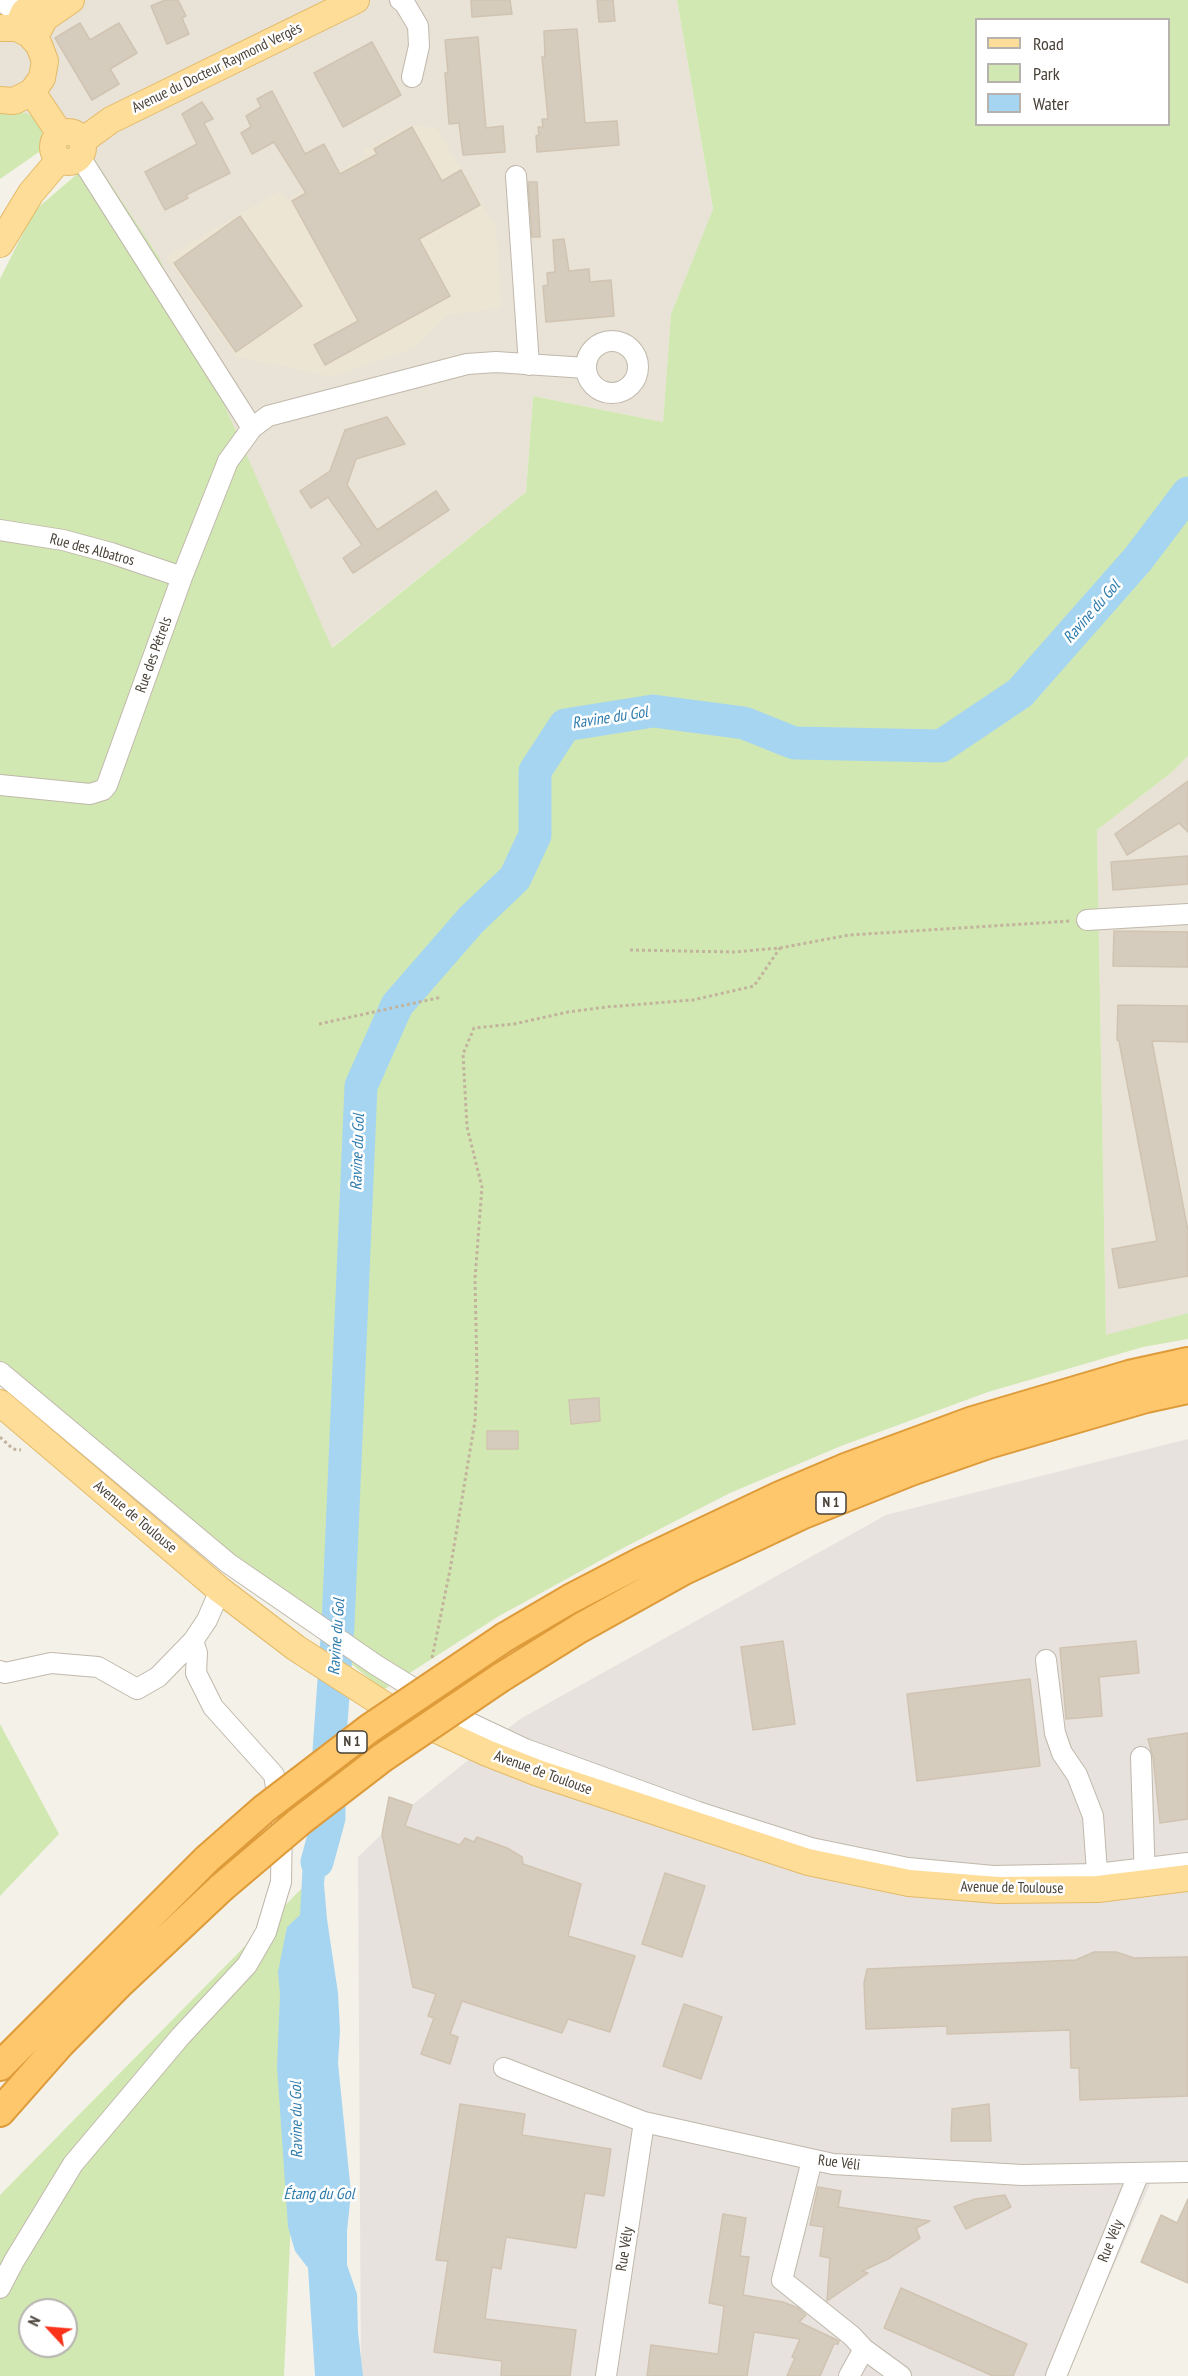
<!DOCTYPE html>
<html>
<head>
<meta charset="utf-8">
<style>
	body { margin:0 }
	#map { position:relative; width:1188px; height:2376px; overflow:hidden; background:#f4f1e9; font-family:"PT Sans Narrow",sans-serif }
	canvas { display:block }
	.legend { position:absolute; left:975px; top:18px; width:195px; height:108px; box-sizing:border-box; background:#fff; border:2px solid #b6b3af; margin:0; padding:8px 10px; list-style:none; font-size:18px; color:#484137 }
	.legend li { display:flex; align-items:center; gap:12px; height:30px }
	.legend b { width:30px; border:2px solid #b6b3af }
	.north { position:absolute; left:18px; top:2298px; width:60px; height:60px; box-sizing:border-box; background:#fff; border:2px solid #b6b3af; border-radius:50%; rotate:296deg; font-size:16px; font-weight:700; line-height:24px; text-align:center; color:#484137 }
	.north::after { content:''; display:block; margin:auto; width:21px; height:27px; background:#fa331b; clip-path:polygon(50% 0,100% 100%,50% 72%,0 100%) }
</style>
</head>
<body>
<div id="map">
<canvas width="1188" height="2376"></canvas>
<ul class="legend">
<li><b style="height:8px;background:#fedd99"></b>Road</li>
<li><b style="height:16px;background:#d2e8b2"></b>Park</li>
<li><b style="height:16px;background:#a6d5f1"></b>Water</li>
</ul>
<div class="north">N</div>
</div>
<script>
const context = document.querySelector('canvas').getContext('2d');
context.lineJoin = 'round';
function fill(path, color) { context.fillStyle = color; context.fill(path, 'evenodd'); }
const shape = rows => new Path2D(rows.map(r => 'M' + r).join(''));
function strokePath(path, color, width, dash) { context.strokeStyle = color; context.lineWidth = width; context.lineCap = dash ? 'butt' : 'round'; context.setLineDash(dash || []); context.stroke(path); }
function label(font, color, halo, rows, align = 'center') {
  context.font = font + ' "PT Sans Narrow",sans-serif'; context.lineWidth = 5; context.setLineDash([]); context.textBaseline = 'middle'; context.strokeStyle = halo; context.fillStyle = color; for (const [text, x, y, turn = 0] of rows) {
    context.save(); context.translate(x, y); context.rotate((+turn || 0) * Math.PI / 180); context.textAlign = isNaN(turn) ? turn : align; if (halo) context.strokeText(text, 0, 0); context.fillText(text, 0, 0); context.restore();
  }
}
fill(shape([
	[0,0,677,0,713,210,671,314,663,422,533,396,526,492,331,648,159,257,91,154,88,138,0,103],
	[1188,756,1188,1313,1106,1336,1097,830,1171,773]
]), '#e8e2d7');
fill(shape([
	[1188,1439,1188,2170,1155,2173,1065,2376,361,2376,358,1857,412,1805,520,1719,886,1515]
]), '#e7e2dd');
fill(shape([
	[410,125,437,128,496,227,502,308,447,315,414,348,333,377,236,357,166,257,281,190,287,200,367,156,364,150]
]), '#ede5d3');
fill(shape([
	[677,0,1188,0,1188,756,1171,773,1097,830,1106,1335,1188,1313,1188,1339,1143,1347,988,1392,841,1446,730,1493,623,1548,499,1616,383,1690,206,1544,0,1363,0,279,34,211,76,175,39,152,0,179,0,103,88,138,91,154,159,257,332,648,526,492,533,396,663,422,671,314,713,209],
	[976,20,1168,20,1168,124,976,124],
	[0,1724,59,1834,0,1896],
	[306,1884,284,2376,0,2376,0,2195],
	[30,2310,66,2310,66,2346,30,2346]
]), '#d2e8b2');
fill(shape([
	[329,1818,324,1884,327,1919,338,1993,340,2031,338,2063,351,2193,347,2231,347,2265,357,2294,358,2332,363,2376,315,2376,308,2268,295,2251,288,2227,277,2066,280,1994,278,1972,287,1927,300,1915,303,1860,316,1835]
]), '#a6d5f1');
strokePath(shape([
	[317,1862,329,1818,329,1751,338,1625,361,1086,397,1005,471,920,515,878,535,835,535,771,565,725,653,711,744,723,794,743,941,746,1020,693,1138,559,1188,493]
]), '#a6d5f1', 33);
const building = shape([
	[165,0,178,0,186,16,182,18,189,34,167,44,151,6,165,0],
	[471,0,510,0,512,14,472,17,471,0],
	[597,0,613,0,615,21,599,22,597,0],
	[80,23,90,40,119,23,137,53,110,69,119,84,92,100,55,38,80,23],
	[577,29,585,123,617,121,619,145,537,152,536,136,539,135,538,127,543,127,542,119,548,119,542,57,545,57,544,31,577,29],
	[478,37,486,128,503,126,505,152,463,155,459,123,449,124,445,73,448,73,445,40,478,37],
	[372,42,401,95,343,127,314,73,372,42],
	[272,91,305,154,324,144,340,174,377,154,374,149,412,127,442,181,461,170,480,205,419,239,450,296,325,365,314,345,358,321,292,201,306,193,274,142,252,154,241,133,251,127,246,116,261,107,257,99,272,91],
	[202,102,213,119,204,123,230,173,186,195,188,198,165,210,145,172,197,144,182,114,202,102],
	[528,182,537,182,540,237,532,237,528,182],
	[240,216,302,306,236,352,174,263,240,216],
	[564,239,569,271,589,269,590,282,611,280,614,316,546,322,543,286,548,285,547,273,555,272,553,240,564,239],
	[387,417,405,444,356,459,347,485,377,530,436,491,449,510,353,573,343,558,362,545,328,497,311,508,300,491,330,471,345,430,387,417],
	[1188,781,1188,832,1179,823,1127,855,1115,834,1188,781],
	[1188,856,1188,884,1113,890,1111,862,1188,856],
	[1114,931,1188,932,1188,967,1113,966,1114,931],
	[1118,1005,1188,1006,1188,1042,1152,1041,1188,1231,1188,1276,1119,1288,1112,1249,1157,1241,1119,1041,1117,1040,1118,1005],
	[599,1398,600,1421,571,1424,569,1400,599,1398],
	[487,1431,518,1431,518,1449,487,1449,487,1431],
	[783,1641,795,1724,753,1730,741,1647,783,1641],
	[1136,1641,1139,1673,1099,1677,1102,1716,1066,1719,1060,1648,1136,1641],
	[1030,1679,1040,1766,917,1781,907,1694,1030,1679],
	[1188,1733,1188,1819,1160,1823,1153,1757,1148,1739,1188,1733],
	[389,1797,412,1805,405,1826,460,1845,465,1838,474,1842,477,1837,507,1848,522,1857,523,1864,581,1884,568,1936,635,1956,610,2032,568,2019,562,2033,462,2001,450,2034,458,2037,450,2064,421,2054,434,2018,428,2016,436,1994,413,1987,382,1834,389,1797],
	[665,1873,705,1886,682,1957,642,1944,665,1873],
	[1094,1952,1116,1952,1134,1958,1188,1957,1188,2096,1080,2100,1079,2068,1071,2068,1070,2030,947,2034,947,2026,866,2029,864,1983,867,1969,1076,1960,1094,1952],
	[684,2004,722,2017,701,2079,663,2066,684,2004],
	[460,2104,525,2114,522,2135,611,2149,604,2196,585,2193,576,2248,506,2237,501,2269,492,2267,485,2319,576,2330,570,2376,501,2376,502,2361,434,2352,448,2261,436,2260,460,2104],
	[989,2104,991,2141,951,2141,952,2109,989,2104],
	[818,2187,841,2191,838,2207,930,2221,916,2228,920,2238,888,2259,862,2271,868,2273,827,2301,830,2258,820,2256,824,2227,810,2225,818,2187],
	[1005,2195,1011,2207,966,2229,954,2207,975,2199,1005,2195],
	[1188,2199,1188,2283,1141,2262,1161,2215,1177,2223,1188,2199],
	[723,2214,746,2218,740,2256,749,2257,743,2295,783,2302,798,2308,806,2315,799,2322,839,2341,838,2344,834,2344,820,2376,787,2376,795,2358,792,2357,800,2339,754,2332,747,2376,647,2376,651,2345,718,2354,724,2306,709,2303,723,2214],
	[901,2288,1027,2344,1013,2376,993,2376,884,2328,901,2288]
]);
fill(building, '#d6ccbe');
strokePath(building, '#d1c3b1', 1.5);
const minor = shape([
	[2,0,8,6,24,12],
	[400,0,405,4,418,26,419,46,412,77],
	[80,157,252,428],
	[516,176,529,365],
	'586 367a26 26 0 1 1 52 0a26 26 0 1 1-52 0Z',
	[0,530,63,540,111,553,182,577],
	[0,785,90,794,103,790,107,785,182,577,228,461,252,428,268,416,467,364,496,362,586,368],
	[1087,920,1188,914],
	[0,1372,228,1563,376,1665,470,1723,525,1749,698,1812,811,1848,908,1868,993,1876,1097,1874,1188,1863],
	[1046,1660,1055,1733,1062,1753,1077,1775,1093,1816,1098,1886],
	[0,1671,5,1673,51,1663,98,1667,137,1689,158,1677,193,1641,207,1620,220,1590],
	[1141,1757,1145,1881],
	[504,2068,644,2122,833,2164,1022,2175,1188,2172],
	[812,2160,782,2280,852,2336,864,2349,901,2376],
	[0,2288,14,2261,73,2164,180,2037,247,1965,266,1932,281,1882,282,1823,274,1775,213,1707,196,1673,197,1653,193,1641],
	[606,2376,644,2122],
	[849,2376,864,2349],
	[1056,2376,1139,2173]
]);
const major = shape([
	[0,28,17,28,29,34,39,45,45,61,42,78,32,92,14,101,0,100],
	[17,28,24,12,38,0],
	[34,38,45,18,71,0],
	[32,92,60,134],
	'53 147a15 15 0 1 1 30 0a15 15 0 1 1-30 0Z',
	[82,141,111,120,356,0],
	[0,244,31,193,59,160],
	[0,1403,220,1590,296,1648,389,1708,487,1753,538,1773,808,1862,909,1883,998,1890,1098,1889,1188,1878]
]);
const highway = shape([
	[505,1637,570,1599,641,1562,780,1496,848,1467,973,1421,1129,1375,1188,1362],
	[500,1678,580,1628,684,1570,801,1515,911,1471,988,1444,1146,1398,1188,1389],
	[0,2066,207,1859],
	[0,2112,60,2044,120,1983,221,1888]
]);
strokePath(minor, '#c0b8ab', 22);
strokePath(major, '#e4ba67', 28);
strokePath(highway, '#de9b3a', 32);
strokePath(shape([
	[630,950,734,952,780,948,849,935,1071,921],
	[319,1024,442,997],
	[0,1437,13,1449,21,1450],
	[432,1658,450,1570,475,1421,477,1375,475,1279,482,1187,467,1127,463,1054,474,1028,514,1024,568,1012,606,1007,693,1000,754,986,780,948]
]), '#c2b39d', 3, [3, 3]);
strokePath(minor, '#fff', 20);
strokePath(major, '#fedd99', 26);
strokePath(highway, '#fec76b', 28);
const highwayBridge = shape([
	[207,1859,264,1809,370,1728,505,1637],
	[221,1888,300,1821,382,1758,500,1678]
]);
strokePath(highwayBridge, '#de9b3a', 32, []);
strokePath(highwayBridge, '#fec76b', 28);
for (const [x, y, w] of [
	[831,1503,30],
	[352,1742,30]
]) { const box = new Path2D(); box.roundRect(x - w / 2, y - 11, w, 22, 4.5); context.fillStyle = '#fff'; context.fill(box); strokePath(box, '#484137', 1.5); }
label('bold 14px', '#484137', null, [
	["N 1",831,1503],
	["N 1",352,1742]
]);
label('15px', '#484137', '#fff', [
	["Avenue du Docteur Raymond Vergès",217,68,-26],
	["Rue des Albatros",92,550,15],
	["Rue des Pétrels",154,655,-70],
	["Avenue de Toulouse",135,1517,40],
	["Avenue de Toulouse",543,1773,20],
	["Avenue de Toulouse",1012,1888,1],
	["Rue Véli",839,2163,7],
	["Rue Vély",1111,2241,-68],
	["Rue Vély",625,2249,-81]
]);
label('italic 16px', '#2e7cad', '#fff', [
	["Ravine du Gol",1092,612,-49],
	["Ravine du Gol",610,718,-9],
	["Ravine du Gol",358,1152,-88],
	["Ravine du Gol",337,1637,-86],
	["Ravine du Gol",297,2120,-91],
	["Étang du Gol",319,2194]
]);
</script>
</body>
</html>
